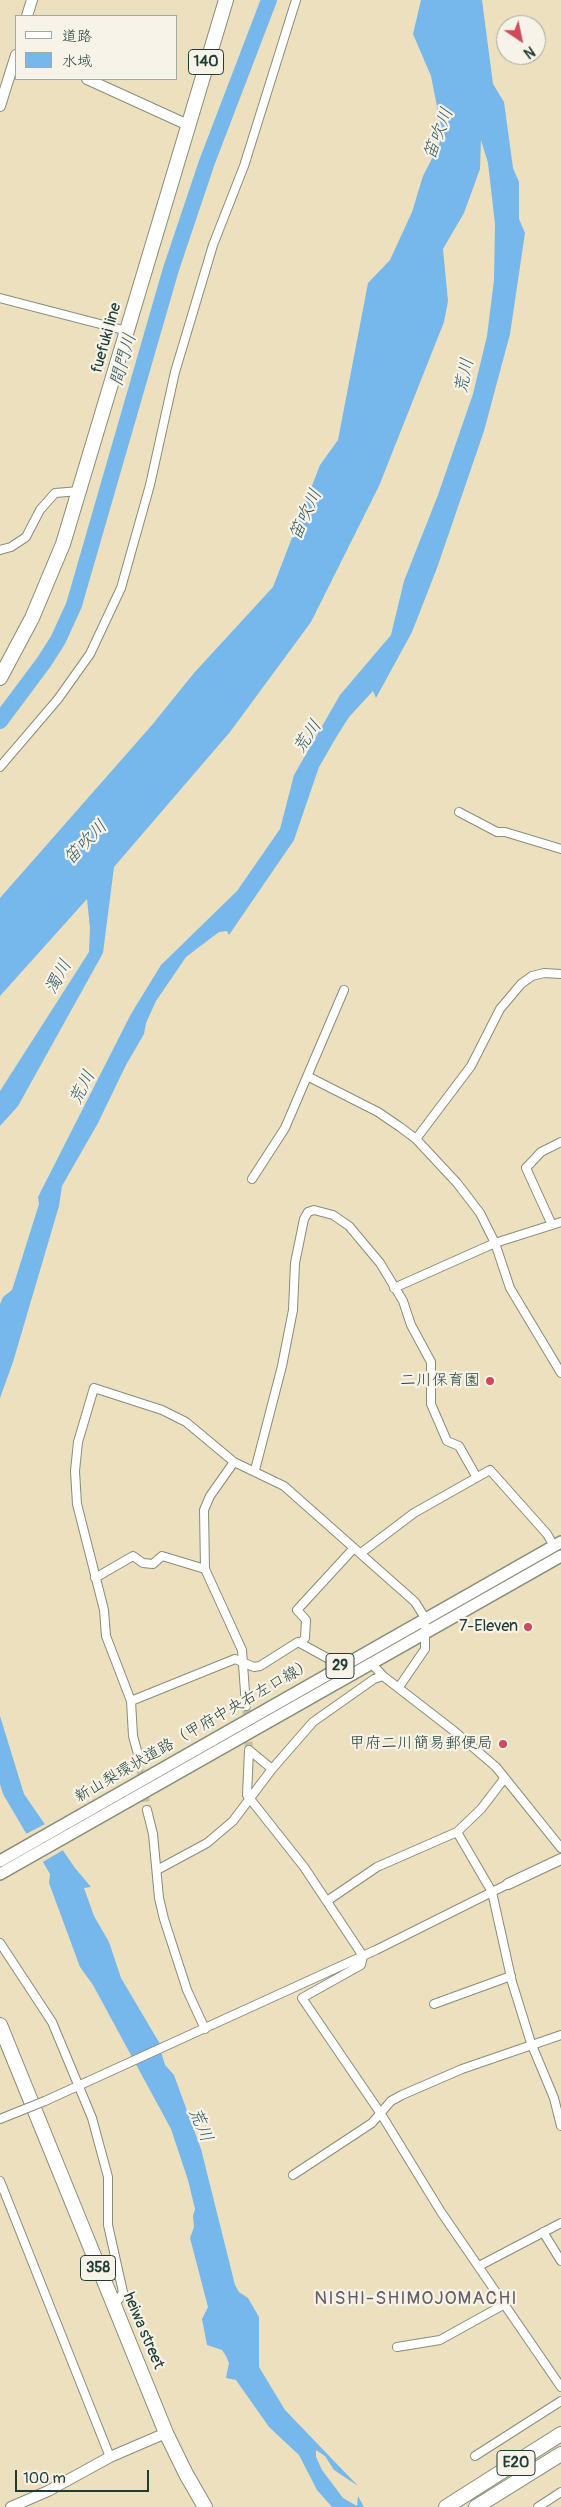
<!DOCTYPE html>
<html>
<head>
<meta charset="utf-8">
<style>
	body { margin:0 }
	#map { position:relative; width:561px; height:2507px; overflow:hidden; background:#ece0be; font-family:Pangolin,"Klee One",sans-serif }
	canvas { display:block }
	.legend { position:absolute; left:15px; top:15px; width:162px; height:65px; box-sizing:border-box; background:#f7f3e8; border:1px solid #a1aaa0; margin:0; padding:6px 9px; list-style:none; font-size:15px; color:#1f3d34 }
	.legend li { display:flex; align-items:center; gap:10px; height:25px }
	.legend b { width:25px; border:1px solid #a1aaa0 }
	.north { position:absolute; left:496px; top:15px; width:50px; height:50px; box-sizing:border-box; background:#f7f3e8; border:1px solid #a1aaa0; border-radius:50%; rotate:146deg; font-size:14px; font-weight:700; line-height:20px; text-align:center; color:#1f3d34 }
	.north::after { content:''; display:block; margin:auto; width:18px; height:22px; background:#d1495b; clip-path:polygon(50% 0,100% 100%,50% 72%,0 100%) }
	.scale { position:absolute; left:15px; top:2470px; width:134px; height:22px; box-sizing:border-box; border:2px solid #1f3d34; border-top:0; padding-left:6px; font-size:15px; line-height:18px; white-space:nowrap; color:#1f3d34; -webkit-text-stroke:4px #f7f3e8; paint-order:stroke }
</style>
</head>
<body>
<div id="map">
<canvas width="561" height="2507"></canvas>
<ul class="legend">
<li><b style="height:6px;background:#fff"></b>道路</li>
<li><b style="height:14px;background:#76b8eb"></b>水域</li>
</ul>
<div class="north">N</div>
<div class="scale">100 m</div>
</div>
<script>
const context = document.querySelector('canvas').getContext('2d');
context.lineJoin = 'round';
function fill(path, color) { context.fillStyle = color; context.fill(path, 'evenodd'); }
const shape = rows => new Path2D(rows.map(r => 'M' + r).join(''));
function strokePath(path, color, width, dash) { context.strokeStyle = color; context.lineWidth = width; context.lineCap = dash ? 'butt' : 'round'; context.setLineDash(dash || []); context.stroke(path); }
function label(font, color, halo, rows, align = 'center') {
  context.font = font + ' Pangolin,"Klee One",sans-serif'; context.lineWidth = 4.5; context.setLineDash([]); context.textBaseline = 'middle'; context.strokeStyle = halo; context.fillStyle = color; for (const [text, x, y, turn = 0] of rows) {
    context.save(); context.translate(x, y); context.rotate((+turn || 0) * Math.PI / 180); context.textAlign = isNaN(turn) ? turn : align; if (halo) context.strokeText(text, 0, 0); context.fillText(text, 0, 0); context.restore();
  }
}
fill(shape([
	[421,0,482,0,493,84,504,102,513,168,519,182,519,219,525,233,510,334,484,431,437,568,412,632,376,698,373,691,349,717,337,736,319,767,294,840,229,935,227,931,219,932,186,957,156,1001,146,1023,144,1034,126,1065,98,1123,62,1186,59,1206,13,1362,0,1398,0,1304,3,1297,12,1290,39,1204,38,1197,131,1014,161,965,237,891,280,829,294,775,340,695,391,635,404,581,438,495,473,394,487,336,494,280,495,224,488,163,481,140,480,169,464,213,443,249,448,301,444,322,379,486,311,622,230,732,114,867,103,953,18,1106,0,1126,0,1091,89,952,90,928,87,899,0,996,0,898,152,725,194,673,273,587,320,465,338,440,368,283,390,260,412,212,423,176,439,145,442,132,431,76,413,34],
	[0,1716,24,1794,75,1868,91,1887,84,1888,94,1916,109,1942,121,1978,163,2049,161,2052,165,2065,174,2075,201,2149,235,2285,239,2292,248,2298,259,2317,259,2367,285,2410,358,2486,334,2470,325,2456,316,2450,316,2457,322,2470,343,2498,357,2506,358,2496,364,2507,332,2507,317,2490,299,2455,269,2427,236,2380,226,2378,229,2363,226,2356,222,2350,207,2345,202,2319,208,2307,190,2238,194,2227,193,2216,195,2209,188,2180,171,2129,93,1985,80,1967,49,1883,50,1874,3,1794,0,1784]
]), '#76b8eb');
fill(shape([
	[47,1823,65,1849,41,1863,24,1835]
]), '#ece0be');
strokePath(shape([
	[0,721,44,662,58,640,74,605,171,269,207,162,269,0]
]), '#76b8eb', 16);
strokePath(shape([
	[246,1706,249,1750],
	[139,1758,147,1810]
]), '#c3bfa2', 8, [8, 4]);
const street = shape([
	[0,298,127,331],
	[0,550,11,547,26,537,40,510,55,493,80,491],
	[0,767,58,699,90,654,121,588,150,485,175,372,193,312,213,245,244,166,296,0],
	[459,812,497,832,505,832,561,849],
	[309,1077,378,1112,400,1127,416,1139,457,1183,480,1213,495,1243,510,1288,561,1373],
	[416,1139,471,1066,500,1009,521,984,532,976,544,973,561,974],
	[252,1179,285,1128,344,990],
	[552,1225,526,1168,541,1152,561,1142],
	[394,1288,495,1243,561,1222],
	[234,1462,210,1496,204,1510,205,1569,242,1650,246,1706],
	[255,1470,282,1366,293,1310,295,1263,304,1219,308,1212,314,1210,333,1215,349,1226,380,1263,403,1301,411,1325,431,1362,431,1404,447,1441,459,1446,476,1476],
	[361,1553,414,1513,490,1470,547,1534,554,1546],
	[95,1578,133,1556,143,1563,153,1564,162,1556,205,1569],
	[301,1643,305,1638,306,1620,297,1610,354,1548],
	[372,1664,383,1676,454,1731,496,1767,561,1848],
	[131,1701,235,1659,254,1667,260,1666,298,1642,329,1659,336,1669],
	[249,1750,247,1795,304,1867,363,1956,361,1965,302,1998,381,2114,441,2212,561,2387],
	[249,1750,272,1769],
	[139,1758,133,1736,131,1701,106,1636,104,1610,77,1504,75,1471,78,1442,94,1388,162,1410,186,1422,234,1462,284,1486,415,1602,425,1618,425,1649,399,1687],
	[147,1810,153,1834,159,1898,164,1919,187,1990,205,2029],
	[457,1832,492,1892,512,1982,531,2043,554,2098,561,2126],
	[157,1870,207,1843,233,1821,272,1769,313,1722,374,1679,383,1676],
	[327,1901,377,1867,457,1832,481,1809,504,1779],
	[0,1943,52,2022,92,2118,108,2177,108,2225,123,2292,119,2299,113,2304],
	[434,2004,511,1976],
	[45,2101,376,1950,508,1884],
	[0,2119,15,2113],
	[293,2175,372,2123,391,2101,402,2095,462,2069,561,2035],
	[0,2181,110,2457],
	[543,2232,561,2261],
	[479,2266,561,2223],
	[397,2347,440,2340,505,2304],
	[475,2456,561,2401],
	[538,2507,561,2492]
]);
const secondary = shape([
	[27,16,32,0],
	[87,79,188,125],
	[0,106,16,55],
	[508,1884,561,1859],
	[11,2507,48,2491,110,2457,166,2433]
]);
const primary = shape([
	[0,1861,561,1542],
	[0,1874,561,1556]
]);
const highway = shape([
	[0,678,32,618,63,544,226,0],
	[0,2025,166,2433,186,2474,205,2507],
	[446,2507,561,2434],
	[476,2507,561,2454]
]);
strokePath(street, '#868e79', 10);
strokePath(secondary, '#868e79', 12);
strokePath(primary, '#868e79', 14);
strokePath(highway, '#868e79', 16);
strokePath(street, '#fff', 8);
strokePath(secondary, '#fff', 10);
strokePath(primary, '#fff', 11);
strokePath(highway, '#fff', 14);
const streetBridge = shape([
	[15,2113,45,2101]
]);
strokePath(streetBridge, '#868e79', 10, []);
strokePath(streetBridge, '#fff', 8);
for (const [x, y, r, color] of [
	[490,1381,5,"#d1495b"],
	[528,1627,5,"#d1495b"],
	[503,1744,5,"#d1495b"]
]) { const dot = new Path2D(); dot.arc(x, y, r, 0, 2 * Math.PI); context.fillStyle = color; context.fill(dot); strokePath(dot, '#f7f3e8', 2); }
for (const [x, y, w] of [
	[206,62,35],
	[340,1666,28],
	[98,2268,35],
	[516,2463,38]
]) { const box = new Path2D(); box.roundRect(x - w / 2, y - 12.5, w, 25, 4); context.fillStyle = '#f7f3e8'; context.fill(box); strokePath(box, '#1f3d34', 1); }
label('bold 15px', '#1f3d34', null, [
	["140",206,62],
	["29",340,1666],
	["358",98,2268],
	["E20",516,2463]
]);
label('16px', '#1f3d34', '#f7f3e8', [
	["fuefuki line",107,338,-74],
	["新山梨環状道路（甲府中央右左口線）",194,1731,-30],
	["heiwa street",143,2331,67]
]);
label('16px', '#1f3d34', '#f7f3e8', [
	["二川保育園",480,1381],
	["7-Eleven",518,1627],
	["甲府二川簡易郵便局",493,1744]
], 'right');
label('italic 18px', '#355c62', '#f7f3e8', [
	["笛吹川",439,134,-69],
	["間門川",124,360,-74],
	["荒川",465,376,-78],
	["笛吹川",306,515,-65],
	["荒川",308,737,-56],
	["笛吹川",86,843,-46],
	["濁川",59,977,-61],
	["荒川",83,1088,-63],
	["荒川",200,2125,67]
]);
context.letterSpacing = '1px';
label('19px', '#656066', '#f7f3e8', [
	["NISHI-SHIMOJOMACHI",416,2299]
]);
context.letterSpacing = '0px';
</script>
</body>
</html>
